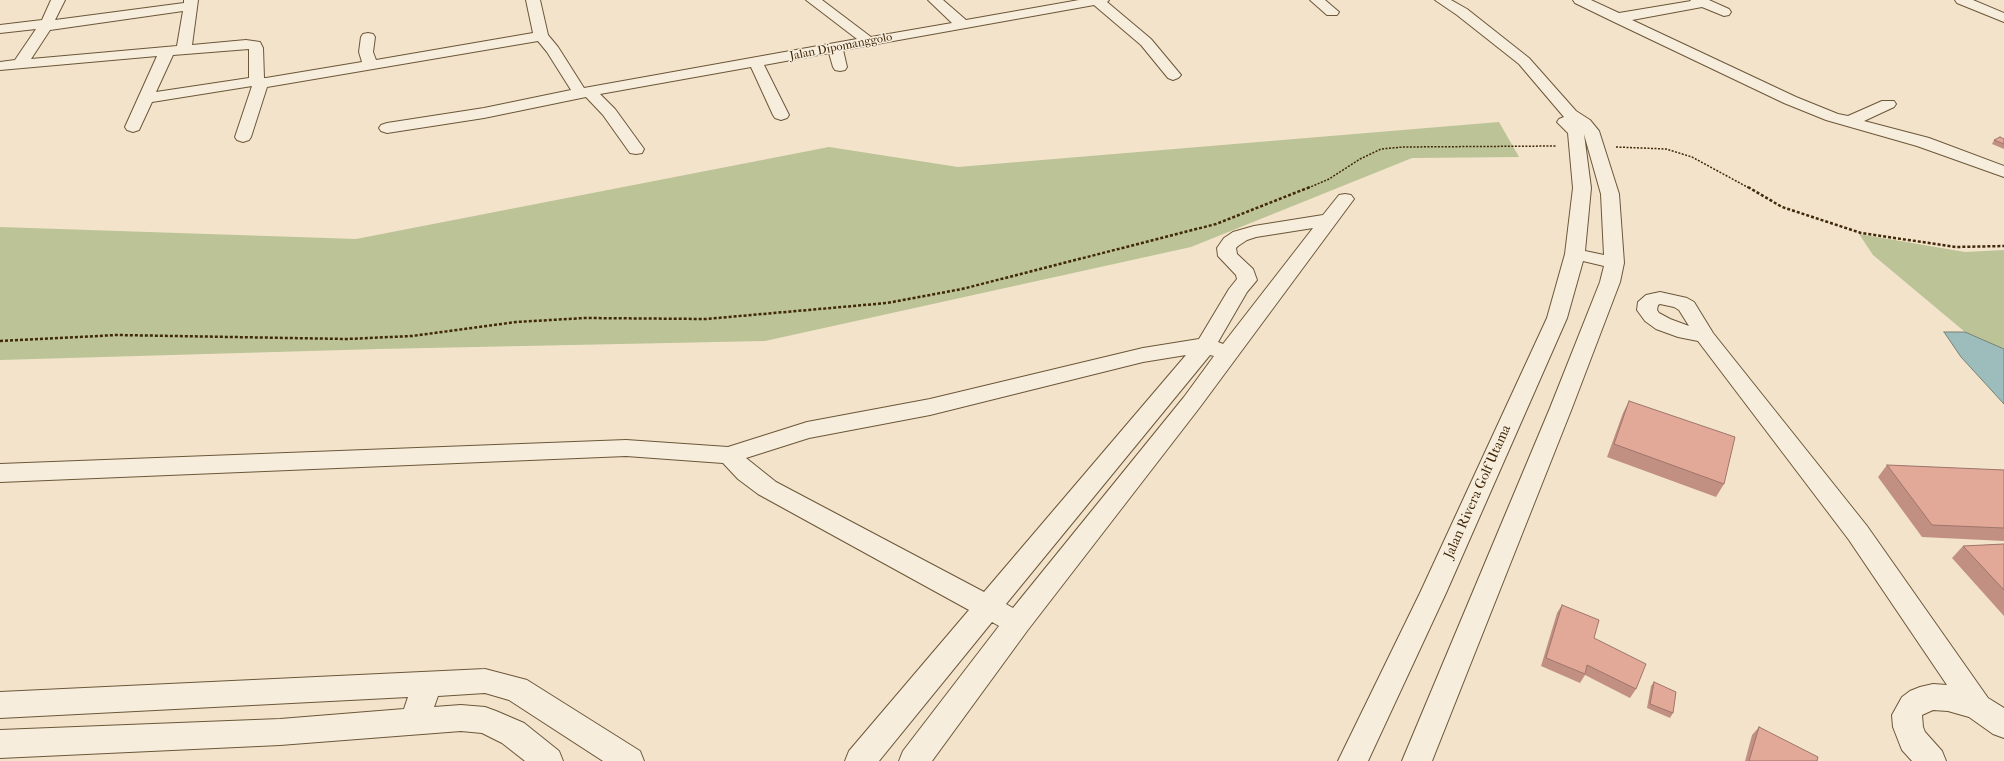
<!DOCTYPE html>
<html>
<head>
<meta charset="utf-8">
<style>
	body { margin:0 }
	canvas { display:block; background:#f2e3ca }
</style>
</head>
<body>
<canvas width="2004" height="761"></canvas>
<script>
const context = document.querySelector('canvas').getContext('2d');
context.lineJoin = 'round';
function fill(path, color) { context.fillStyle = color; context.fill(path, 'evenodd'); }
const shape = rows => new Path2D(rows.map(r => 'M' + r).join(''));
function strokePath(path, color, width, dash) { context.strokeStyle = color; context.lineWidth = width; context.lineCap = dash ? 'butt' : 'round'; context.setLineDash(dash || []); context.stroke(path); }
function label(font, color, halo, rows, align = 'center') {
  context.font = font + ' "IM FELL French Canon",serif'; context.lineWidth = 3; context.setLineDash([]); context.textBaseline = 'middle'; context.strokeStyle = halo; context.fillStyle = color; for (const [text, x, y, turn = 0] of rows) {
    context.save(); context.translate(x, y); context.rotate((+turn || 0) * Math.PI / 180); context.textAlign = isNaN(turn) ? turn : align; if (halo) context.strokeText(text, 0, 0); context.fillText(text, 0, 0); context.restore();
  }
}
fill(shape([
	[1499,122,1519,157,1412,158,1191,247,765,341,378,349,0,360,0,227,356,239,829,147,958,167],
	[1859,234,1965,252,2004,250,2004,349,1965,332,1873,255]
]), '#bcc396');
const water = shape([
	[1944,332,1965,332,2004,349,2004,404,1961,357,1944,332]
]);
fill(water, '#9dbdbd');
strokePath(water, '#788175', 1);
const minor = shape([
	[51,0,65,0,55,20,184,3,184,0,198,0,192,45,246,40,260,42,263,48,264,78,266,78,362,62,359,52,361,37,363,34,368,33,373,34,375,37,373,52,376,60,533,33,526,0,540,0,548,35,558,47,584,88,857,39,806,0,822,0,871,37,952,23,928,0,943,0,966,20,1079,0,1109,0,1107,2,1151,39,1181,75,1178,78,1173,80,1168,78,1141,45,1094,5,843,50,847,67,845,70,840,71,835,70,833,67,829,53,764,65,789,115,787,118,781,120,775,118,773,115,751,67,600,94,615,109,644,149,642,153,636,154,630,153,603,115,586,97,484,118,387,133,381,131,379,128,381,125,387,123,484,108,571,90,547,52,538,41,267,87,251,137,249,140,243,142,237,140,235,137,252,86,152,102,139,130,133,132,127,130,125,127,157,56,0,70,0,62,15,60,36,29,0,33,0,25,42,20,51,0],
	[183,11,177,46,31,59,50,30,183,11],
	[249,49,249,78,156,92,173,55,249,49],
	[1310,0,1325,0,1339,12,1337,15,1327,15,1310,0],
	[1435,0,1451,0,1467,9,1529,58,1576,111,1590,120,1599,131,1619,194,1624,263,1620,282,1572,408,1432,761,1402,761,1550,408,1600,282,1604,266,1583,261,1567,318,1446,593,1368,761,1338,761,1420,593,1547,318,1565,254,1573,188,1568,133,1557,122,1559,119,1564,117,1519,64,1457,15,1435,0],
	[1584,134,1601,194,1604,255,1585,251,1591,188,1584,134],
	[1573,0,1591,0,1619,13,1691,1,1690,0,1709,0,1729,9,1731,12,1729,15,1724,16,1702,7,1632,20,1796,97,1838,114,1848,116,1882,101,1894,101,1896,104,1894,107,1864,121,1929,138,2004,166,2004,177,1917,146,1826,120,1784,103,1612,21,1575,3,1573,0],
	[1955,0,1973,0,2004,13,2004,22,1957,3,1955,0],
	[1345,194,1351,195,1354,199,1351,203,1200,407,1027,631,932,761,899,761,903,751,999,626,992,622,879,761,845,761,849,751,969,610,758,494,738,479,723,463,626,456,0,482,0,464,626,440,728,447,807,422,930,399,1143,348,1199,339,1229,289,1237,279,1236,275,1218,256,1217,248,1224,238,1233,232,1254,226,1323,215,1339,195,1345,194],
	[1313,228,1223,344,1218,342,1247,292,1257,280,1253,269,1237,254,1236,248,1238,246,1247,240,1256,237,1313,228],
	[1186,355,984,592,776,482,746,458,809,438,930,415,1143,362,1186,355],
	[1210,355,1214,356,1184,397,1013,608,1006,604,1210,355],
	[1660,292,1687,298,1694,302,1713,333,1867,526,1988,698,2004,708,2004,738,1993,734,1969,717,1948,711,1933,710,1922,715,1923,727,1925,732,1942,751,1946,761,1912,761,1902,750,1893,727,1892,715,1902,697,1910,691,1920,687,1933,684,1947,685,1849,540,1698,341,1678,337,1656,329,1645,321,1637,310,1638,302,1646,295,1660,292],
	[1660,304,1674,307,1679,310,1689,326,1670,319,1659,313,1657,310,1658,305,1660,304],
	[485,669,527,680,640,751,644,761,603,761,509,700,485,693,438,696,434,707,461,705,485,707,496,711,524,723,559,751,563,761,525,761,502,743,482,733,461,731,280,745,0,758,0,730,280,719,404,709,408,697,0,718,0,692,485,669]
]);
strokePath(minor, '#6c5738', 2);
strokePath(shape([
	[1616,147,1666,149,1692,157,1749,188],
	[1308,188,1329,179,1360,159,1381,149,1403,147,1557,146]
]), '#402808', 1.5, [2, 1.5]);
strokePath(shape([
	[1748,187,1782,207,1861,233,1956,247,2004,246],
	[0,341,117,335,347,339,412,336,516,322,585,318,706,319,887,303,962,289,1216,224,1310,187]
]), '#402808', 2.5, [3, 2]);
fill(minor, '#f7eddd');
fill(shape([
	[2004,139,2004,149,1992,144,1994,140],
	[1629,401,1724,484,1716,497,1607,457,1623,413],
	[1887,465,2004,470,2004,541,1922,537,1878,477],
	[2004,544,2004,616,1952,558,1963,546],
	[1562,605,1594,638,1636,689,1630,698,1585,675,1580,683,1541,666,1557,613],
	[1654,682,1673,713,1670,718,1647,708,1651,686],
	[1759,727,1817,761,1745,761,1752,735]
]), '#c29083');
const building = shape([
	[2000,137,2004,139,2004,144,1994,140,2000,137],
	[1629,401,1735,437,1724,484,1614,444,1629,401],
	[1887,465,2004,470,2004,528,1932,525,1887,465],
	[2004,544,2004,590,1963,546,2004,544],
	[1562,605,1599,620,1594,638,1646,664,1636,689,1587,665,1585,674,1546,658,1562,605],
	[1654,682,1676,692,1673,713,1650,704,1654,682],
	[1759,727,1818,757,1817,761,1749,761,1759,727]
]);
fill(building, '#e2a898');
strokePath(building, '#9e766a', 1);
label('12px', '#402808', '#f7eddd', [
	["Jalan Dipomanggolo",841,47,-11]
]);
label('14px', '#402808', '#f7eddd', [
	["Jalan Rivera Golf Utama",1478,492,-66]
]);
</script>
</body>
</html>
